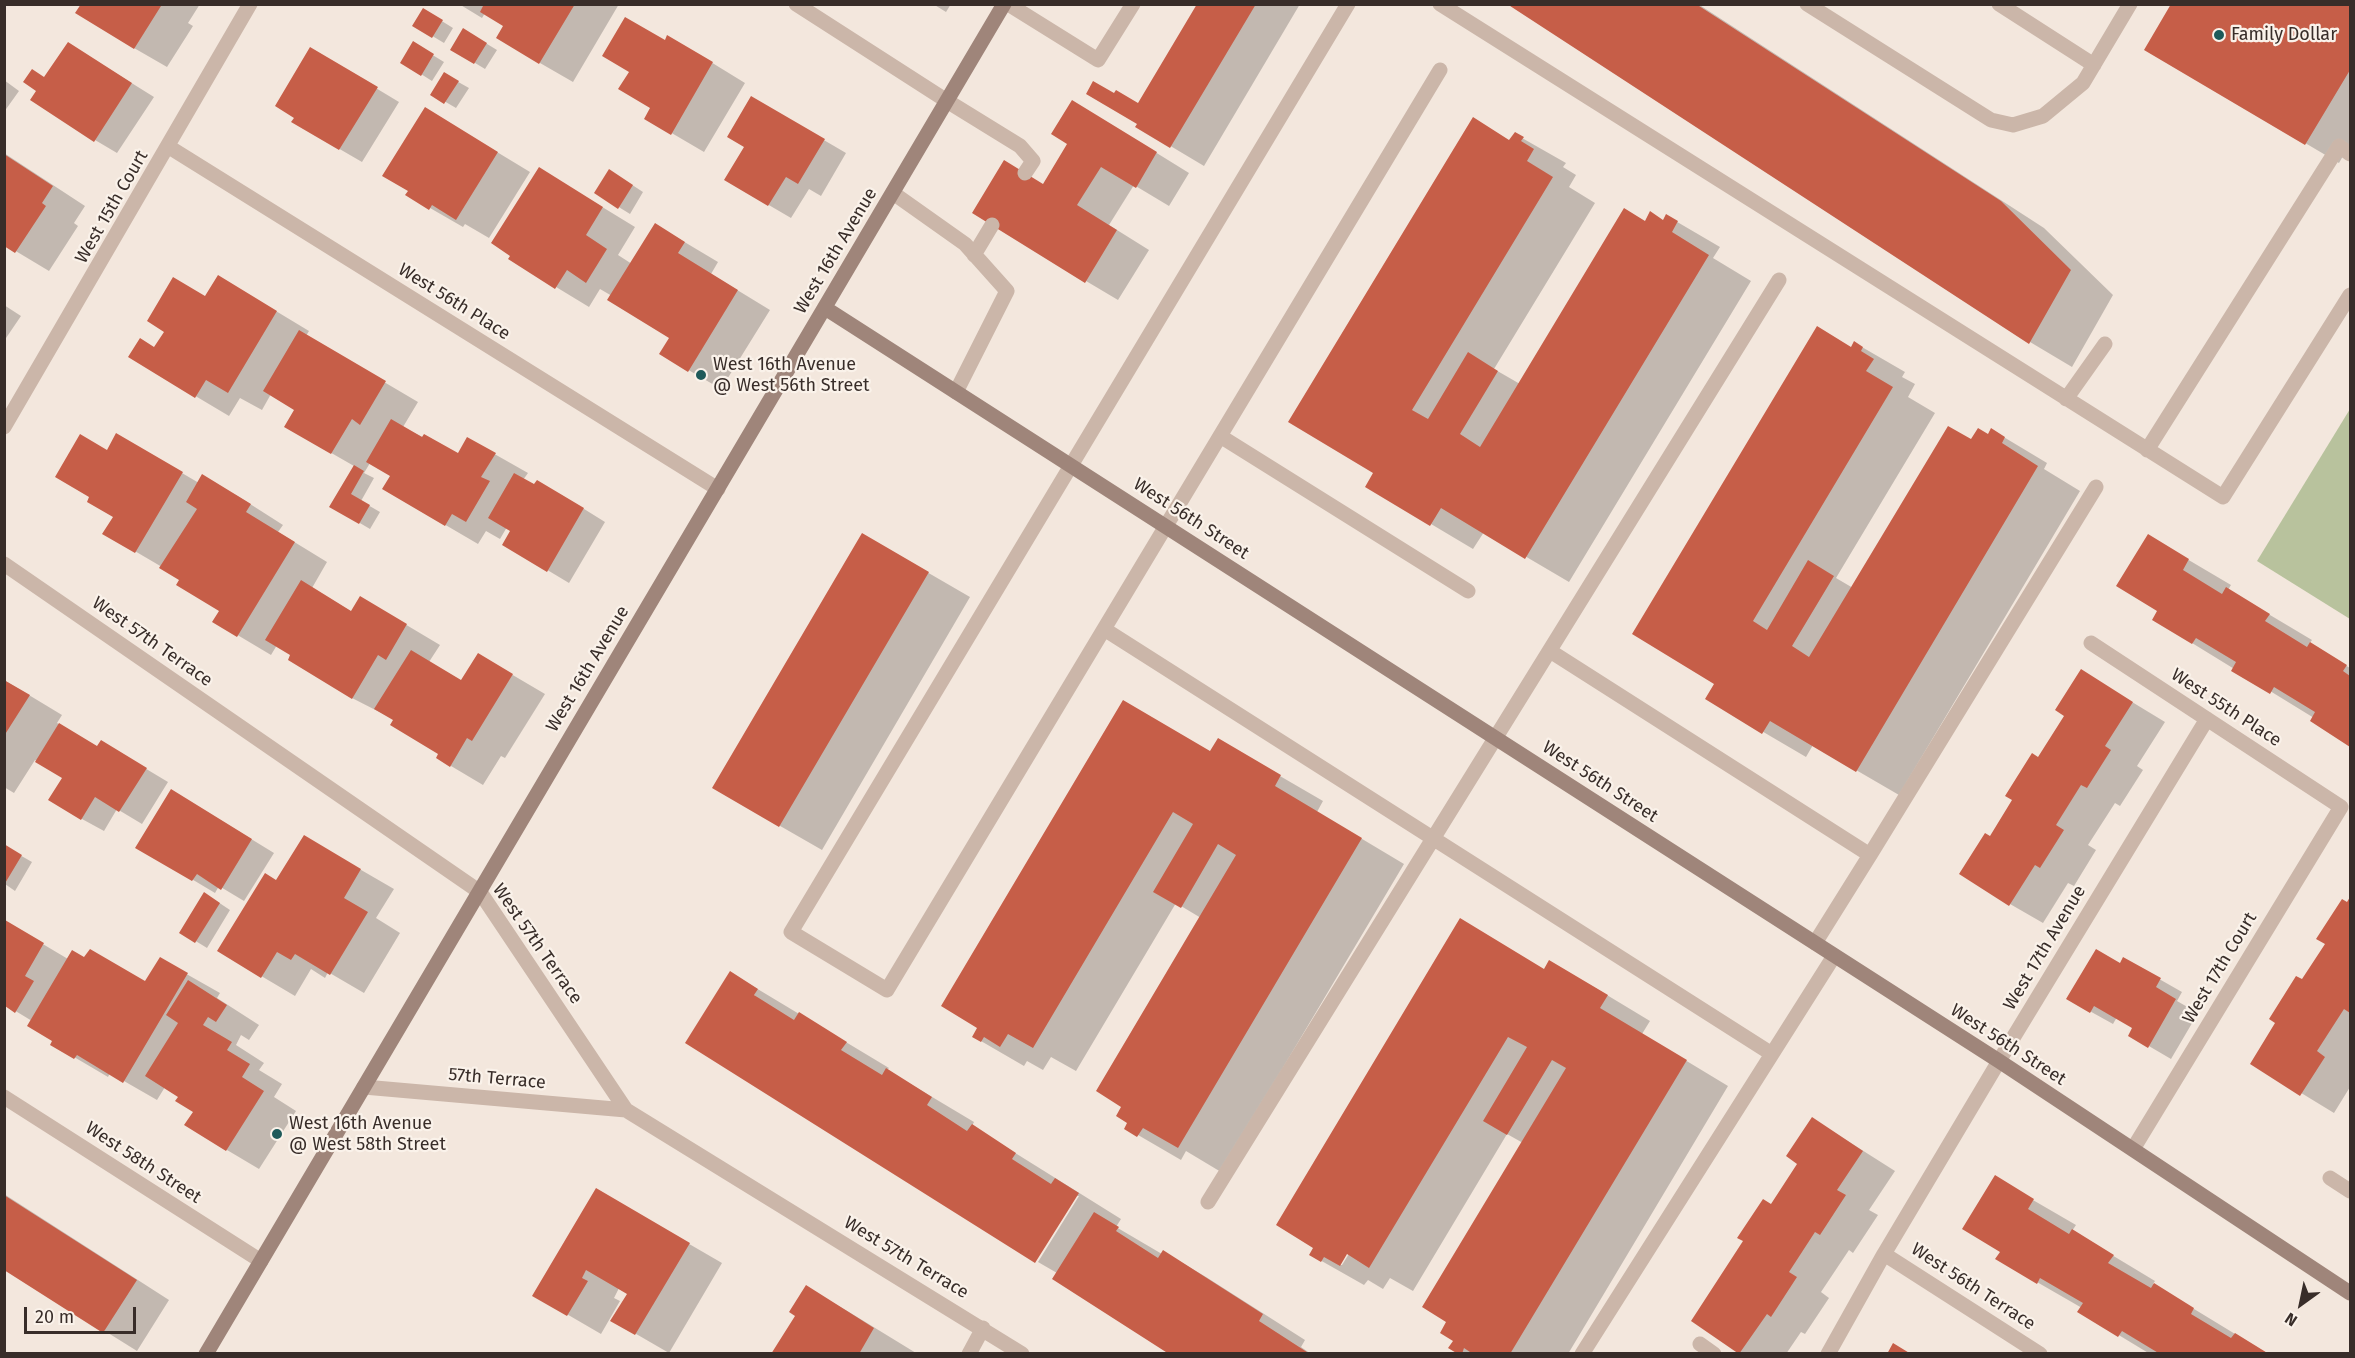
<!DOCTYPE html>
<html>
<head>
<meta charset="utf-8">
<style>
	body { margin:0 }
	#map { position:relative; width:2355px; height:1358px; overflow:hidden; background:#f3e7dd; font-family:"Fira Sans",sans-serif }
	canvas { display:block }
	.frame { position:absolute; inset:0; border:6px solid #382d29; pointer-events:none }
	.north { position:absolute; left:2271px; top:1274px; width:60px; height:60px; -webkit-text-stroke:4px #faf2ea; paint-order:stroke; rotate:213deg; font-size:16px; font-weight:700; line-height:24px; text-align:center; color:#382d29 }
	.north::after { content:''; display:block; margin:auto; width:21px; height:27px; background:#382d29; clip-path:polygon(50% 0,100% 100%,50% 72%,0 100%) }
	.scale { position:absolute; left:24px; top:1307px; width:112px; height:27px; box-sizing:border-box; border:3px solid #382d29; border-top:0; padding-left:8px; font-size:18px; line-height:21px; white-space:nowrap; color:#382d29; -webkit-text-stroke:4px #faf2ea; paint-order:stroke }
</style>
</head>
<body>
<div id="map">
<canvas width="2355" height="1358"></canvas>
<div class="frame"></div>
<div class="north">N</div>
<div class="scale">20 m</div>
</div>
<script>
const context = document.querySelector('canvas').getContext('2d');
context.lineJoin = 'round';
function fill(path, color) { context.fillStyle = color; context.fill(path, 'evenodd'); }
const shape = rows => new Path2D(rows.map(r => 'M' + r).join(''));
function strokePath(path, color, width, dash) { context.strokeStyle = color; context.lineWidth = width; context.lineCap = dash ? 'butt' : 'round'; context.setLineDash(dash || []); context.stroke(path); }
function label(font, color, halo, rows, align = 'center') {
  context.font = font + ' "Fira Sans",sans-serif'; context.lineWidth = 4.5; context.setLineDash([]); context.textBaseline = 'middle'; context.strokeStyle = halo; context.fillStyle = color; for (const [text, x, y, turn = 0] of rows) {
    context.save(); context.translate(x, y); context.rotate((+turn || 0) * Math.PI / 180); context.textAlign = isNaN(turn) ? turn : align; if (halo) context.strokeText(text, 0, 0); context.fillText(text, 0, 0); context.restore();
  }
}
fill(shape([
	[2350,409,2350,619,2257,561]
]), '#b8c29d');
fill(shape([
	[82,4,200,4,188,23,193,26,167,67,134,48],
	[459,4,619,4,573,82,540,63,505,25,485,13,482,18],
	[933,4,951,4,946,12],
	[1199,4,1300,4,1204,166,1137,126,1139,123,1139,104],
	[1510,4,1698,4,2044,228,2113,295,2072,367,2030,342],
	[2173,4,2350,4,2350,144,2339,163,2146,49],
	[424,10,453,28,444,43,414,25],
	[464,30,497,50,485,69,452,49],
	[665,42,701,56,745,83,704,152,646,118,652,107],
	[413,43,444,62,432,81,402,62],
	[69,44,154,97,117,153,95,140,45,78],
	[311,49,399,102,362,162,293,122],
	[444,74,469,88,456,108,432,94],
	[4,80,19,91,4,112],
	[752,98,846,153,821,196,809,189,791,218,726,180,746,146],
	[426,109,530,172,489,238,465,224,463,227,430,208],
	[1105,121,1189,173,1169,206,1134,185,1109,225,1149,250,1118,300,1086,281,1044,185],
	[1515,134,1566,163,1563,167,1576,175,1569,187,1595,203,1494,369,1520,384,1645,222,1664,221,1667,216,1720,247,1713,258,1751,281,1569,582,1484,532,1473,549,1431,524,1375,473],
	[4,153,85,206,74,223,78,226,49,271,4,244],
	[540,169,635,227,618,255,632,264,656,225,718,262,711,274,770,310,721,389,661,354,671,338,612,296,600,289,589,307,510,259],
	[620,177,643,192,630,214,596,193],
	[251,296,309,331,306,336,418,402,403,427,458,455,468,439,528,473,523,480,560,494,605,522,569,583,504,544,512,530,507,527,500,539,486,531,478,544,384,489,392,476,370,463,364,473,374,478,361,501,380,512,370,529,331,506,354,466,286,427,296,409,271,394,262,410,240,398,229,416,130,357,155,349,205,298],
	[4,305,21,316,4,341],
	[1855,343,1905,372,1902,377,1915,384,1908,397,1935,413,1836,578,1853,588,1972,441,1988,436,1992,430,2047,463,2044,469,2080,491,1899,795,1813,745,1806,757,1707,699,1716,683],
	[117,435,199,483,236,495,283,525,278,532,327,562,312,588,352,612,393,617,440,645,429,662,462,681,511,674,545,694,505,758,501,756,483,785,451,766,440,754,395,720,352,698,292,654,277,645,271,655,214,621,221,610,162,567,104,533,115,517,108,452],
	[863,535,970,597,822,850,714,788],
	[2148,536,2231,585,2228,590,2312,640,2309,644,2350,668,2350,745,2312,721,2314,718,2192,643,2159,610],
	[2081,671,2165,722,2137,766,2143,770,2120,806,2115,803,2088,845,2096,850,2074,886,2068,883,2043,923,2010,904,1991,837,2066,715],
	[4,680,62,715,57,723,98,747,123,755,168,782,142,824,117,809,104,831,82,819,64,777,35,760,14,793,4,787],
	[1211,753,1261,765,1323,801,1317,812,1404,864,1221,1172,1186,1151,1181,1160,1126,1128,1201,918,1176,903,1076,1071,1051,1057,1043,1070,1027,1061,1024,1066,974,1037],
	[194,804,274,853,244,901,219,886,215,893,138,847],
	[4,846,32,862,15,891,5,884],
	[337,856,394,889,376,918,400,933,364,993,328,972,325,978,311,969,295,996,219,951,277,882],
	[215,900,230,910,207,948,181,932],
	[2350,900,2350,1069,2349,1072,2350,1073,2350,1087,2334,1113,2252,1063,2327,944],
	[4,921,68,959,85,959,146,983,160,959,220,993,217,998,259,1025,249,1040,241,1035,236,1045,264,1063,259,1070,282,1084,274,1097,296,1111,259,1169,227,1150,180,1096,165,1087,157,1100,110,1073,108,1077,52,1044,54,1041,32,1021,4,1004],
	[2124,959,2182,992,2177,1001,2198,1013,2171,1059,2130,1035,2134,1027,2117,1017,2113,1024,2068,999,2120,965],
	[1545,970,1592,986,1650,1021,1642,1034,1728,1086,1568,1354,1461,1354,1455,1340,1523,1143,1507,1134,1413,1291,1390,1278,1383,1289,1368,1280,1364,1285,1311,1255],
	[1349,1247,1352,1249,1342,1265,1339,1265],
	[731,973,889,1068,887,1070,974,1122,972,1126,1121,1219,1116,1227,1162,1254,1164,1252,1206,1277,1305,1340,1301,1347,1311,1354,1172,1354,1057,1273,1038,1262,1079,1196,1075,1196,1035,1260],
	[1813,1119,1895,1171,1869,1210,1878,1215,1853,1253,1849,1250,1821,1292,1829,1298,1805,1334,1801,1332,1786,1354,1742,1354,1693,1321,1799,1163],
	[1995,1178,2076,1225,2072,1231,2155,1281,2153,1284,2268,1354,2150,1354,2079,1311,2082,1308,1997,1259,2002,1252],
	[596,1190,722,1263,669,1353,612,1320,629,1293,619,1288,614,1298,620,1301,601,1334,534,1295],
	[4,1194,169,1300,137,1351,4,1268],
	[806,1287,849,1312,916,1353,773,1354,797,1315]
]), '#0003');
fill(shape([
	[81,4,158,4,161,6,134,49,75,13],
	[484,4,575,4,539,64,496,38,503,26,480,12],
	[1197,4,1256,4,1170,148,1135,127,1137,124,1086,94,1093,81,1114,93,1116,90,1138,103],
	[1507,4,1696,4,2001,201,2071,270,2029,344],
	[2171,4,2350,4,2350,70,2305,145,2144,50],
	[423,8,443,20,432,38,412,26],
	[625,17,665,40,667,35,713,62,671,135,644,119,650,108,618,89,629,72,602,56],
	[463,28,487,43,474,64,450,50],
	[413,41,434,54,421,76,400,63],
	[68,42,132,83,94,142,30,100,36,91,23,82,32,69,44,77],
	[310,47,378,87,339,150,291,122,294,118,275,106],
	[444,72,459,81,444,104,430,95],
	[751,96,825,139,798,184,786,177,768,206,724,180,744,147,727,137],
	[1072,100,1157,152,1136,188,1101,167,1077,205,1117,230,1085,283,972,213,1004,160,1043,184,1067,144,1051,134],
	[425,107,498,152,456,220,432,205,429,210,405,195,408,191,382,176],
	[1473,117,1509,140,1515,132,1524,137,1521,141,1534,149,1527,161,1553,177,1412,410,1428,419,1468,352,1498,371,1460,434,1480,447,1624,208,1645,221,1650,211,1663,220,1666,214,1678,221,1672,232,1709,255,1525,559,1441,508,1430,526,1365,487,1373,473,1288,422],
	[4,154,53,186,42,203,46,206,15,253,4,246],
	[539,167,603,207,586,235,607,249,586,283,567,270,555,289,508,259,510,256,491,243],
	[609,169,633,185,618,209,594,193],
	[655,223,685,242,678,253,738,290,688,372,659,354,669,338,607,300],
	[218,275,277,311,228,393,206,380,195,398,128,357,140,338,154,347,164,332,147,321,173,277,205,296],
	[1817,326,1851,347,1854,341,1863,347,1861,351,1874,359,1866,371,1893,387,1753,621,1767,630,1808,560,1834,576,1792,646,1809,657,1948,426,1971,439,1978,428,1988,434,1991,428,2005,437,2002,443,2038,466,1856,772,1770,721,1762,734,1705,699,1714,684,1632,634],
	[299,330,386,381,360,425,352,419,331,454,284,427,294,410,263,391],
	[391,419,422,437,424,434,458,453,467,437,496,453,481,477,490,481,466,522,452,514,445,526,382,489,390,476,366,462],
	[116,433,183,472,135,553,102,534,113,517,87,502,89,497,55,477,80,434,107,450],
	[354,465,364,471,351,494,370,505,359,524,329,507],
	[514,473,534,484,537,480,584,508,547,572,502,545,510,531,488,518],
	[202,474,251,504,246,512,295,542,237,637,212,622,219,611,176,585,179,580,159,568,197,509,186,502],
	[862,533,929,572,779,827,712,788],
	[2148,534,2189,559,2183,570,2222,594,2226,587,2270,614,2265,621,2307,647,2310,642,2347,665,2343,671,2350,676,2350,747,2310,721,2315,712,2274,687,2270,694,2231,671,2236,662,2196,638,2192,644,2152,620,2157,611,2116,586],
	[301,580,351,611,360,596,407,624,386,660,378,655,352,699,288,660,290,655,265,640],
	[411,650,461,680,478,653,513,674,472,741,467,738,450,767,436,758,438,754,390,725,393,720,374,709],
	[2081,669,2133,702,2105,746,2111,750,2087,788,2081,785,2056,825,2064,830,2040,868,2035,865,2009,906,1959,874,1985,833,1990,836,2012,800,2005,796,2032,753,2038,757,2064,716,2055,710],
	[4,680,30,695,4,736],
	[1123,700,1210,751,1218,738,1281,775,1275,786,1362,838,1178,1148,1143,1128,1137,1137,1124,1129,1127,1123,1116,1116,1121,1107,1096,1091,1236,855,1218,844,1181,908,1153,892,1193,824,1173,812,1033,1048,1008,1034,1000,1047,984,1037,981,1042,972,1037,977,1028,941,1006],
	[59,723,97,746,101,740,147,768,119,812,95,797,81,820,48,800,62,778,35,762],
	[171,789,252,839,221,890,197,874,192,881,135,848],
	[304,835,361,869,344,898,368,912,330,975,295,954,291,960,277,952,261,978,217,951,265,873,276,880],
	[4,844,22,855,4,885],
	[204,892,220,903,195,943,179,933],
	[2350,897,2350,1013,2344,1009,2317,1051,2325,1057,2300,1096,2250,1064,2275,1023,2269,1019,2296,976,2302,979,2325,944,2316,939,2342,899,2347,902],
	[1460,918,1544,969,1549,960,1608,995,1600,1008,1687,1060,1510,1354,1473,1354,1464,1348,1462,1354,1458,1354,1448,1348,1453,1341,1440,1333,1446,1322,1422,1307,1566,1068,1552,1060,1507,1135,1483,1121,1527,1047,1508,1037,1369,1268,1347,1254,1340,1266,1324,1257,1321,1262,1309,1255,1313,1248,1276,1225],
	[5,920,44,943,25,976,34,981,15,1013,5,1006],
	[90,949,145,981,160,957,188,973,123,1083,77,1055,74,1059,50,1045,52,1041,27,1026,72,950,84,957],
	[2096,949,2120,963,2123,957,2161,978,2156,987,2176,999,2148,1048,2128,1036,2132,1028,2094,1006,2090,1013,2066,999],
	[730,971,758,989,754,995,794,1020,799,1012,847,1042,841,1050,882,1075,886,1068,932,1097,927,1105,967,1131,972,1124,1016,1153,1012,1159,1051,1184,1055,1178,1079,1193,1035,1263,685,1043],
	[188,980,227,1005,216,1022,208,1017,203,1025,232,1042,227,1050,250,1064,242,1077,264,1091,226,1151,184,1125,193,1112,175,1101,178,1097,145,1076,178,1023,166,1015],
	[1812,1117,1863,1151,1837,1190,1846,1195,1820,1235,1815,1232,1789,1272,1797,1277,1771,1317,1767,1314,1739,1354,1691,1321,1743,1241,1737,1238,1763,1199,1771,1204,1797,1164,1786,1156],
	[1995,1175,2034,1199,2028,1209,2069,1234,2072,1229,2114,1255,2108,1263,2151,1288,2154,1283,2194,1308,2191,1314,2231,1338,2235,1333,2269,1354,2160,1354,2122,1331,2118,1337,2077,1312,2083,1303,2040,1278,2037,1284,1995,1259,2000,1252,1962,1229],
	[596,1188,690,1243,635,1335,610,1321,627,1294,586,1270,582,1278,588,1281,567,1316,532,1296],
	[4,1195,137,1280,103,1333,4,1270],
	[1094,1212,1119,1227,1116,1231,1158,1258,1163,1250,1263,1314,1259,1321,1310,1354,1169,1354,1052,1279],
	[806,1285,874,1328,859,1354,771,1354,795,1316,789,1312],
	[1893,1343,1911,1354,1887,1354]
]), '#c65e48');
strokePath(shape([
	[1008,4,1098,60,1133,4],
	[1348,4,791,932,887,990,1440,70],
	[1440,4,2223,497,2350,295],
	[1807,4,1991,120,2013,125,2043,116,2083,83,2130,4],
	[1999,4,2094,65],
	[947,101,1020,146,1033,161,1025,173],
	[893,193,965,244,1007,291,956,392],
	[974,255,992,225],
	[2066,399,2105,344],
	[1220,436,1468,591],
	[2147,450,2339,146,2350,154],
	[1104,629,1772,1054,1582,1354],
	[1550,651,1870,855,2096,487],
	[1815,943,1870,855],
	[1772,1054,1834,956],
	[2330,1178,2350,1191],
	[1208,1202,1779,280]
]), '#cbb6a9', 15);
strokePath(shape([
	[796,4,947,101],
	[169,147,718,489],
	[4,427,250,4],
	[4,564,480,892,626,1110,1022,1354],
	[2091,643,2341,807,2133,1149],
	[364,1087,626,1110],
	[4,1097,261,1261],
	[1884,1254,2040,1354],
	[1700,1344,1714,1354],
	[969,1354,983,1328],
	[1828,1354,1884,1254,1999,1061,2207,719]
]), '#cbb6a9', 15);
strokePath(shape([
	[825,308,1999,1061,2350,1293],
	[206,1354,1004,4]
]), '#9f857a', 15);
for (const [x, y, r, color] of [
	[2219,35,6,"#1e5a5a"],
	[701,375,6,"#1e5a5a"],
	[277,1134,6,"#1e5a5a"]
]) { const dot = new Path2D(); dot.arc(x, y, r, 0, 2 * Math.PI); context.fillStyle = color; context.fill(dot); strokePath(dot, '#faf2ea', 2); }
label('18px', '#382d29', '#faf2ea', [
	["Family Dollar",2231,35],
	["West 16th Avenue",713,365],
	["@ West 56th Street",713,386],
	["West 16th Avenue",289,1124],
	["@ West 58th Street",289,1145]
], 'left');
label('18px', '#382d29', '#faf2ea', [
	["West 15th Court",112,207,-60],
	["West 16th Avenue",836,251,-59],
	["West 56th Place",454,302,32],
	["West 56th Street",1191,519,33],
	["West 57th Terrace",152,642,35],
	["West 16th Avenue",588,669,-59],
	["West 55th Place",2226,708,33],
	["West 56th Street",1600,782,33],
	["West 57th Terrace",537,944,55],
	["West 17th Avenue",2045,948,-59],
	["West 17th Court",2220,968,-59],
	["West 56th Street",2008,1045,33],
	["57th Terrace",497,1079,5],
	["West 58th Street",143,1163,33],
	["West 57th Terrace",906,1258,31],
	["West 56th Terrace",1973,1287,33]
]);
</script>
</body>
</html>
